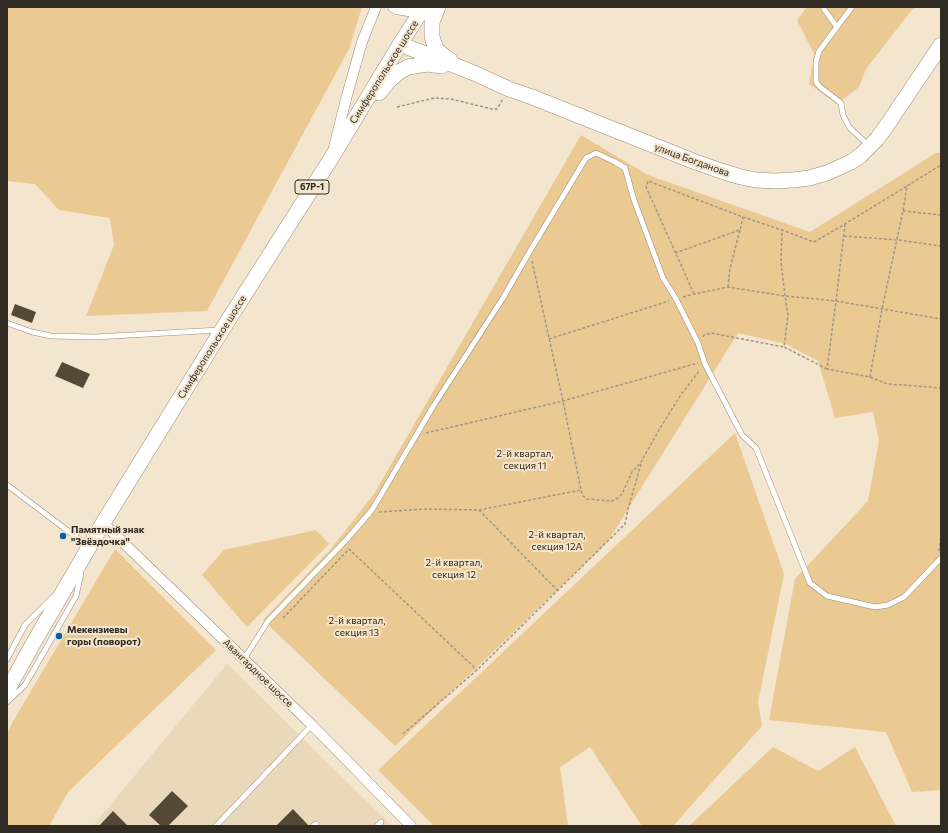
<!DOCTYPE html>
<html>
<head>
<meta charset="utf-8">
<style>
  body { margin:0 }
  #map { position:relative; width:948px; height:833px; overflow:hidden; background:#f3e5ce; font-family:Commissioner,sans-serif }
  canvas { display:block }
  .frame { position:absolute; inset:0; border:8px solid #302b23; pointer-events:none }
</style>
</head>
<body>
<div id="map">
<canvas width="948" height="833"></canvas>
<div class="frame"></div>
</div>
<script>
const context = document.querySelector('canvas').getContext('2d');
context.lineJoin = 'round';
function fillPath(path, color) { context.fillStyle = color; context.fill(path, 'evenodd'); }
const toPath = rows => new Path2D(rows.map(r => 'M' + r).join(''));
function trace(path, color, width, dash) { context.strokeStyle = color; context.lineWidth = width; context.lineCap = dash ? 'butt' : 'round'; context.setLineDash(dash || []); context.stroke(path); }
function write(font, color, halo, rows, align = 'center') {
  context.font = font + ' Commissioner,sans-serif'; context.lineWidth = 4; context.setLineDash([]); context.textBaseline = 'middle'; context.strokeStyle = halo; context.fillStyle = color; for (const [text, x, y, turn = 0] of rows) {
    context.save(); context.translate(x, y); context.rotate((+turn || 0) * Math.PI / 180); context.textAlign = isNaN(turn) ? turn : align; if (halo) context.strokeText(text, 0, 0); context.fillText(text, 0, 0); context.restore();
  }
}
fillPath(toPath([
  [227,664,392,826,93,826]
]), '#ead8bb');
fillPath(toPath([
  [7,7,362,7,349,49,207,311,86,316,114,245,110,218,59,210,35,184,7,181],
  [807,7,917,7,911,11,866,69,859,87,837,104,809,84,814,54,797,20],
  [581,135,648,175,810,232,936,153,941,153,941,790,912,792,886,732,769,720,795,579,868,501,879,441,873,412,835,418,818,361,786,344,738,333,608,541,395,746,263,620,330,550,374,494],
  [735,433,784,574,758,702,762,726,673,826,642,826,590,747,560,767,568,826,434,826,378,770],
  [316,530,329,544,247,627,202,575,224,550],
  [115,549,216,650,68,792,49,826,7,826,7,735,12,723],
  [773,747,818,771,855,747,896,826,689,826]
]), '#eac993');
fillPath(toPath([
  [15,304,36,312,32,323,11,315],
  [62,362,90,374,83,388,55,376],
  [172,791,188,806,168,826,161,826,149,815],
  [293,809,309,826,276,826],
  [113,811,128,826,99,826]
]), '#544936');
const lane = toPath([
  [852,7,819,51,816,62,816,82,820,87,841,103,843,115,849,127,868,145],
  [824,9,837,27],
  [7,323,32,332,51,336,95,337,219,330],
  [7,485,88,546],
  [7,659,25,625,53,597],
  [244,659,268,621,347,539,372,510,434,405,503,298,530,251,586,158,596,153,615,162,625,168,634,200,663,278,676,299,698,343,705,364,742,435,756,448,810,583,827,596,875,607,888,605,904,597,941,558],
  [7,702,25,685,76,596,81,573],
  [216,826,312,725],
  [313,826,316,824],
  [377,826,381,822]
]);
const street = toPath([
  [393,7,396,9,408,11,418,7],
  [334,147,346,99,362,42,376,7],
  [103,523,312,725,411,826]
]);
const primary = toPath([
  [438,7,432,22,432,37,436,49,445,57,450,60],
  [400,44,474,73,509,89,532,97,693,161,721,171,741,177,756,180,775,181,793,180,809,178,827,173,851,162,861,155,877,139,885,128,941,45],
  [379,93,389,81,399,72,408,67,427,64,442,66],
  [7,691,34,642,103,523,222,330,332,157,400,44,424,7]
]);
trace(lane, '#998c78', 6);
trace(street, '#998c78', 11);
trace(primary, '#998c78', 16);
trace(toPath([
  [397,107,434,98,451,99,492,109,497,109,503,99],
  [903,211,941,215],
  [845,224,836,301,827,369,870,377,887,384,917,386,941,388],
  [844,236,898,240,941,246],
  [675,253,740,230,743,217],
  [532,261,563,401,581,490,583,496,587,499,612,501,618,498,622,494,632,472,641,462,659,430,680,396,700,370],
  [728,287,730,268,740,230],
  [694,294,646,187,648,181,743,217,782,230],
  [683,297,694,294,728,287,785,296,836,301,941,319],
  [703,337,704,335,711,333,784,347],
  [549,339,669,301],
  [827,369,784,347,788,315,785,296,781,262,782,230,814,242,845,224,907,186],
  [870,377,882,309,903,211,907,186,941,165],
  [426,433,563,401,698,363],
  [479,510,558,591],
  [379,512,425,509,479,510,581,490],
  [939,551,941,535],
  [283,618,349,549,477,670],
  [403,734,477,670,625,524,628,509,641,464]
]), '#a09685', 1.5, [3, 2]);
trace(lane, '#fff', 5);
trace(street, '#fff', 10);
trace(primary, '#fff', 15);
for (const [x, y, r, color] of [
  [63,536,4,"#035eac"],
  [59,636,4,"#035eac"]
]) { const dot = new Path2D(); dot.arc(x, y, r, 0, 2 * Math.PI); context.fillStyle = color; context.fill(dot); trace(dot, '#f3e5ce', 1.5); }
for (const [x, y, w] of [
  [312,187,34]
]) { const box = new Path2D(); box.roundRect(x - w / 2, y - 7, w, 14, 3); context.fillStyle = '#f3e5ce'; context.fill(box); trace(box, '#302b23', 1); }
write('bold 9px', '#302b23', null, [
  ["67Р-1",312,187]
]);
write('10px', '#302b23', '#f3e5ce', [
  ["Симферопольское шоссе",384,72,-58],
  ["улица Богданова",692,160,20],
  ["Симферопольское шоссе",212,347,-58],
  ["Авангардное шоссе",258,673,44]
]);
write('10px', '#38290d', '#f3e5ce', [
  ["2-й квартал,",525,454],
  ["секция 11",525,466],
  ["2-й квартал,",557,535],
  ["секция 12А",557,547],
  ["2-й квартал,",454,563],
  ["секция 12",454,575],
  ["2-й квартал,",357,621],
  ["секция 13",357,633]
]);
write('bold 10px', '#302b23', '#f3e5ce', [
  ["Памятный знак",71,530],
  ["\"Звёздочка\"",71,542],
  ["Мекензиевы",67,630],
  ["горы (поворот)",67,642]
], 'left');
</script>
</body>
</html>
